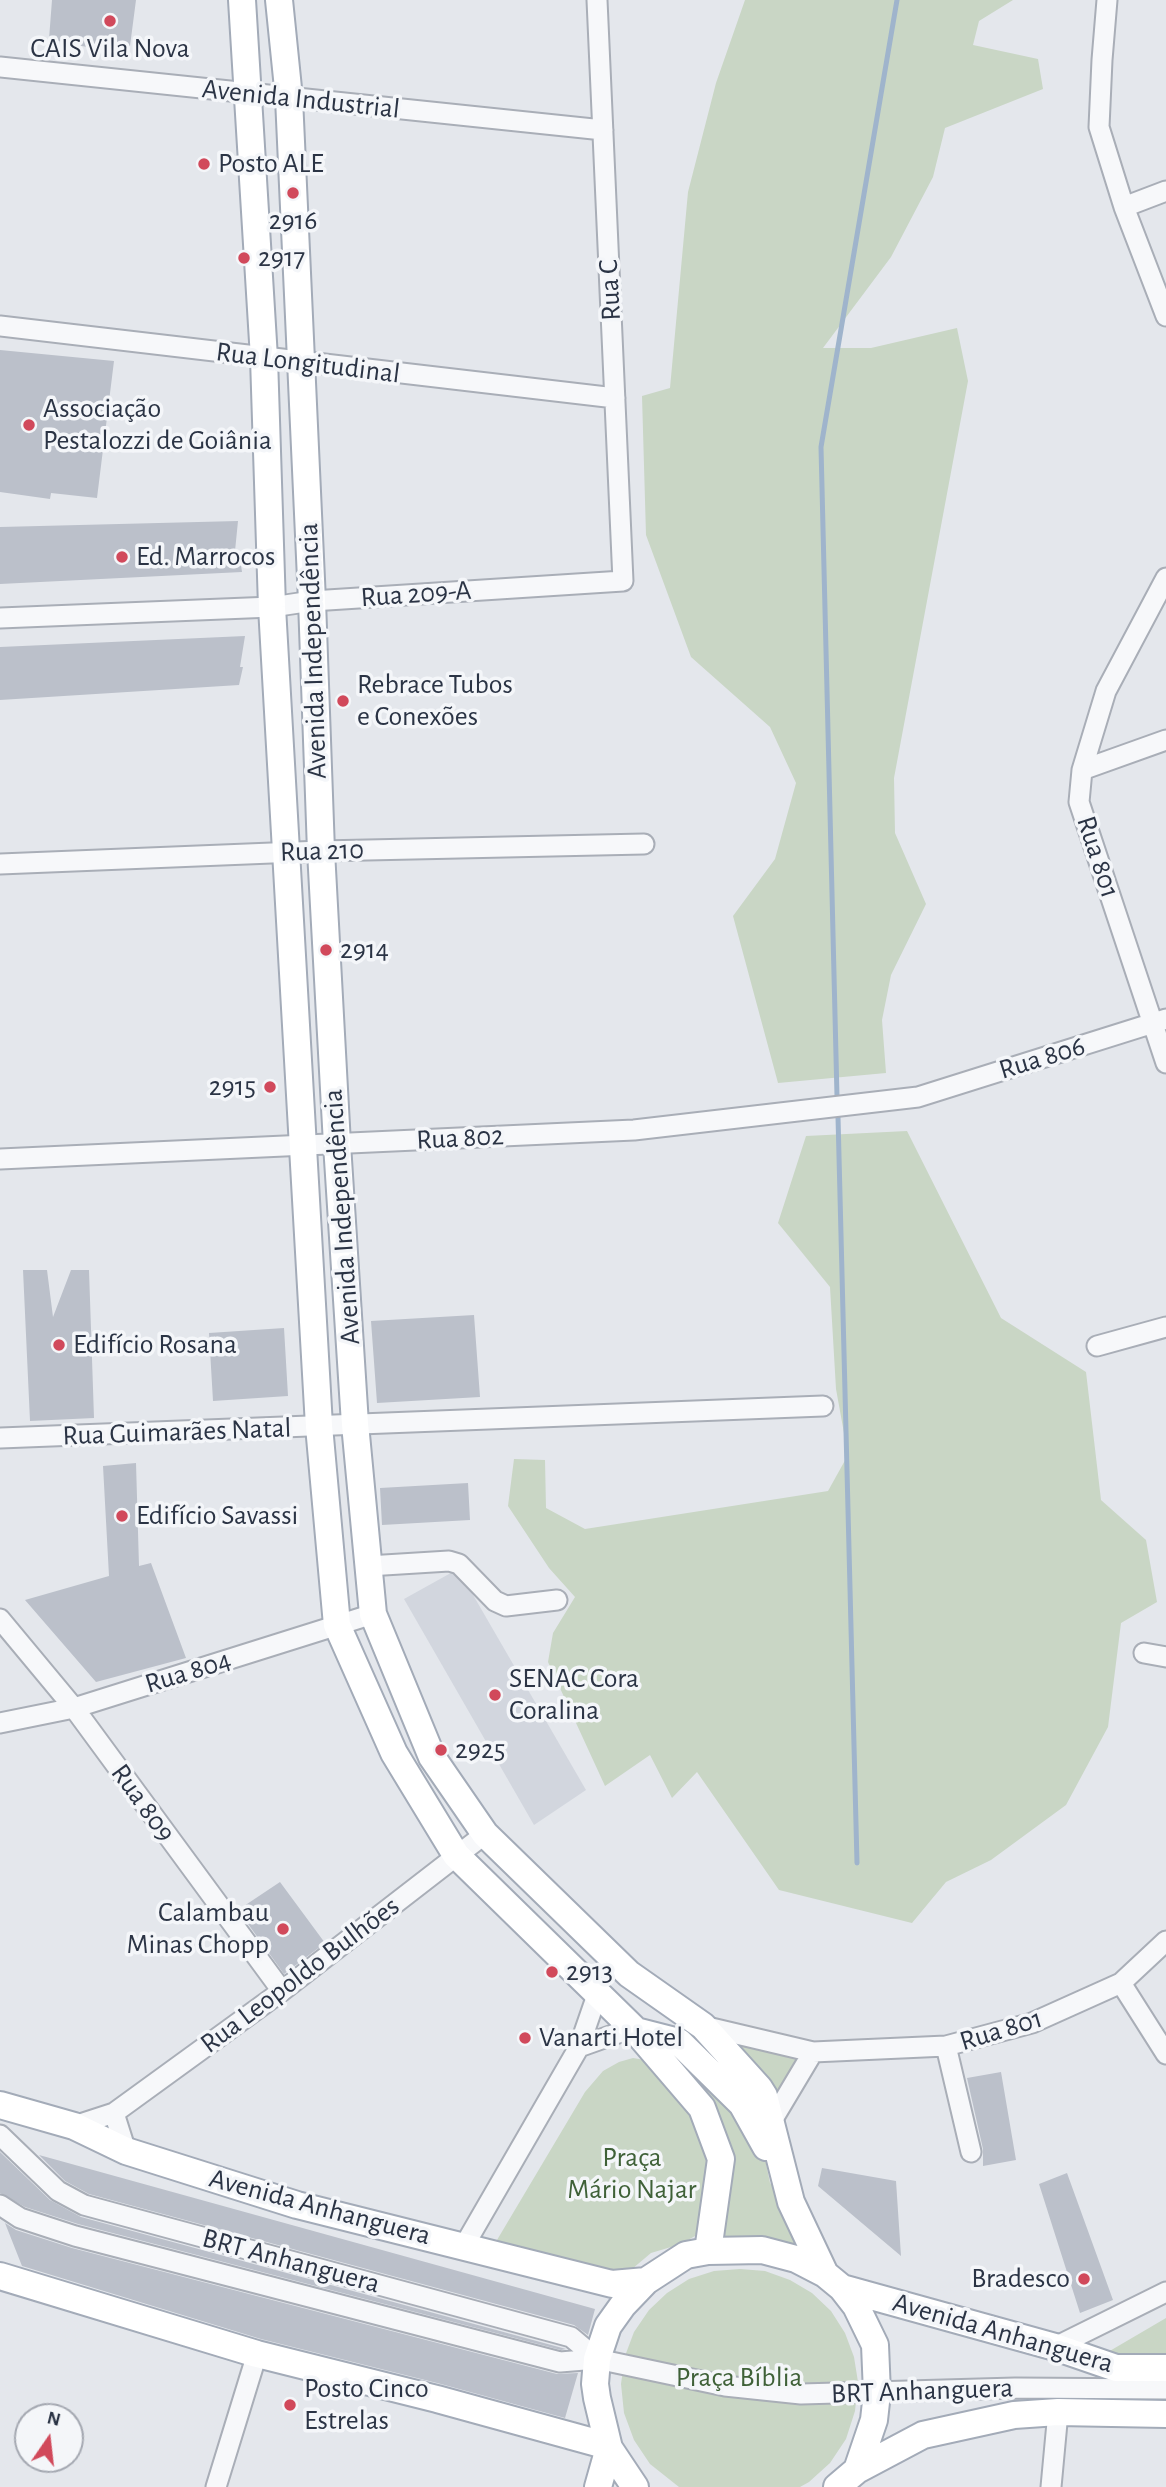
<!DOCTYPE html>
<html>
<head>
<meta charset="utf-8">
<style>
  body { margin:0 }
  #map { position:relative; width:1166px; height:2487px; overflow:hidden; background:#e4e7ec; font-family:"Alegreya Sans",sans-serif }
  canvas { display:block }
  .north { position:absolute; left:14px; top:2403px; width:70px; height:70px; box-sizing:border-box; background:#f4f6f9; border:2px solid #a4a8b1; border-radius:50%; rotate:14deg; font-size:19px; font-weight:700; line-height:28px; text-align:center; color:#2b3445 }
  .north::after { content:''; display:block; margin:auto; width:24px; height:32px; background:#d1495b; clip-path:polygon(50% 0,100% 100%,50% 72%,0 100%) }
</style>
</head>
<body>
<div id="map">
<canvas width="1166" height="2487"></canvas>
<div class="north">N</div>
</div>
<script>
const context = document.querySelector('canvas').getContext('2d');
context.lineJoin = 'round';
function fillPath(path, color) { context.fillStyle = color; context.fill(path, 'evenodd'); }
const toPath = rows => new Path2D(rows.map(r => 'M' + r).join(''));
function trace(path, color, width, dash) { context.strokeStyle = color; context.lineWidth = width; context.lineCap = dash ? 'butt' : 'round'; context.setLineDash(dash || []); context.stroke(path); }
function write(font, color, halo, rows, align = 'center') {
  context.font = font + ' "Alegreya Sans",sans-serif'; context.lineWidth = 7; context.setLineDash([]); context.textBaseline = 'middle'; context.strokeStyle = halo; context.fillStyle = color; for (const [text, x, y, turn = 0] of rows) {
    context.save(); context.translate(x, y); context.rotate((+turn || 0) * Math.PI / 180); context.textAlign = isNaN(turn) ? turn : align; if (halo) context.strokeText(text, 0, 0); context.fillText(text, 0, 0); context.restore();
  }
}
fillPath(toPath([
  [458,1569,586,1790,534,1825,404,1599]
]), '#d2d6de');
fillPath(toPath([
  [745,0,1013,0,979,21,973,45,1038,59,1043,89,945,128,933,177,891,257,823,348,871,348,957,328,968,381,894,778,895,833,926,904,891,975,882,1020,886,1073,778,1083,733,916,775,859,796,783,770,727,691,657,646,535,642,396,670,388,688,192,716,83],
  [907,1131,1001,1318,1086,1372,1101,1500,1146,1540,1157,1602,1121,1623,1108,1727,1066,1805,991,1860,946,1882,912,1923,779,1890,697,1772,672,1798,650,1755,605,1786,548,1662,553,1633,575,1597,549,1568,508,1506,514,1459,545,1460,546,1508,585,1529,828,1491,848,1455,836,1389,830,1287,778,1223,806,1136],
  [714,2033,803,2056,776,2103],
  [658,2053,695,2062,761,2139,770,2183,790,2204,823,2272,720,2244,723,2159],
  [633,2058,645,2060,691,2110,714,2159,705,2214,695,2236,681,2244,651,2253,632,2269,618,2275,497,2245,497,2240,585,2092,603,2071,619,2062],
  [740,2269,765,2271,790,2280,812,2293,831,2311,845,2333,854,2357,858,2382,855,2411,846,2439,830,2463,809,2482,800,2487,679,2487,650,2464,634,2440,624,2413,621,2384,625,2356,634,2332,649,2310,667,2293,689,2279,714,2271],
  [1166,2318,1166,2363,1126,2360,1108,2352]
]), '#c9d6c5');
trace(toPath([
  [837,1096,821,447,897,0],
  [838,1117,857,1863]
]), '#9fb4cc', 5);
fillPath(toPath([
  [52,0,136,0,130,46,102,41,101,50,49,39],
  [0,350,114,361,97,498,51,493,50,499,0,492],
  [238,521,235,551,239,551,242,572,0,584,0,527],
  [245,636,240,667,243,667,239,685,0,700,0,647],
  [23,1270,47,1270,53,1317,71,1270,89,1270,94,1418,30,1421],
  [474,1315,480,1397,377,1403,371,1321],
  [284,1328,288,1396,213,1401,209,1333],
  [136,1463,139,1566,151,1563,186,1658,96,1682,25,1600,109,1576,103,1466],
  [468,1483,470,1520,382,1525,380,1488],
  [280,1882,325,1943,284,1974,238,1910],
  [1001,2072,1016,2160,983,2166,983,2149,967,2078],
  [0,2152,50,2200,81,2217,566,2349,561,2350,78,2224,25,2207,0,2193],
  [39,2155,595,2309,588,2335,574,2325,89,2194,65,2181],
  [822,2168,896,2181,901,2256,818,2186],
  [1067,2173,1113,2300,1080,2313,1039,2184],
  [5,2223,16,2230,72,2248,557,2374,578,2373,565,2418,441,2384,261,2339,22,2266]
]), '#bbc0ca');
const minor = toPath([
  [1107,0,1102,60,1099,127,1124,207,1166,316],
  [0,67,603,130],
  [1124,207,1166,191],
  [0,326,615,398],
  [1166,578,1106,691,1082,770,1079,802,1166,1063],
  [0,618,272,607,312,601,623,581,597,0],
  [1082,770,1166,740],
  [0,864,321,851,644,844],
  [0,1159,634,1130,918,1097,1166,1019],
  [1097,1346,1166,1327],
  [0,1438,823,1406],
  [368,1566,449,1561,459,1564,495,1601,506,1606,557,1600],
  [0,1619,74,1708,282,1991],
  [1144,1653,1166,1657],
  [0,1723,74,1708,373,1614],
  [1121,1983,1166,2054],
  [703,2026,813,2052,946,2046,1032,2023,1121,1983,1166,1941],
  [946,2046,971,2152],
  [579,2047,621,2032,636,2031],
  [114,2113,126,2151],
  [770,2124,813,2052],
  [74,2126,114,2113,282,1991,485,1834],
  [0,2135,58,2191,84,2205,571,2337,597,2359],
  [0,2205,20,2218,75,2236,560,2362,597,2359,725,2386,801,2394,1015,2388,1166,2389],
  [464,2246,579,2047,597,1995],
  [1055,2347,1166,2292],
  [216,2487,257,2354],
  [1051,2487,1058,2412]
]);
const major = toPath([
  [242,0,264,358,272,607,319,1426,337,1625,394,1753,456,1855,636,2031,702,2108,721,2159,708,2251],
  [279,0,289,98,312,601,321,851,337,1144,355,1424,373,1614,432,1757,485,1834,629,1974,703,2026,759,2088,764,2096,791,2202,825,2274],
  [636,2031,679,2042,742,2104,766,2147],
  [0,2105,74,2126,126,2151,297,2205,612,2284,646,2281],
  [0,2276,257,2354,437,2399,608,2446],
  [842,2288,1055,2347,1116,2368,1166,2368],
  [857,2470,923,2435,1014,2415,1058,2412,1166,2414],
  [598,2487,609,2448],
  [635,2487,609,2448,597,2398,595,2384,597,2359,608,2326,623,2305,646,2281,686,2255,708,2251,762,2250,796,2259,825,2274,842,2288,856,2306,875,2345,877,2393,874,2420,857,2470,837,2487]
]);
trace(minor, '#a9aeb7', 23);
trace(major, '#a3abb8', 30);
trace(minor, '#f7f8fa', 19);
trace(major, '#fff', 26);
for (const [x, y, r, color] of [
  [110,21,7,"#d1495b"],
  [204,164,7,"#d1495b"],
  [293,193,7,"#d1495b"],
  [244,258,7,"#d1495b"],
  [29,425,7,"#d1495b"],
  [122,557,7,"#d1495b"],
  [343,701,7,"#d1495b"],
  [326,950,7,"#d1495b"],
  [270,1087,7,"#d1495b"],
  [59,1345,7,"#d1495b"],
  [122,1516,7,"#d1495b"],
  [495,1695,7,"#d1495b"],
  [441,1750,7,"#d1495b"],
  [283,1929,7,"#d1495b"],
  [552,1972,7,"#d1495b"],
  [525,2038,7,"#d1495b"],
  [1084,2279,7,"#d1495b"],
  [290,2405,7,"#d1495b"]
]) { const dot = new Path2D(); dot.arc(x, y, r, 0, 2 * Math.PI); context.fillStyle = color; context.fill(dot); trace(dot, '#f4f6f9', 2.5); }
write('28px', '#2b3445', '#f4f6f9', [
  ["CAIS Vila Nova",110,49,"center"],
  ["Posto ALE",218,164],
  ["2916",293,221,"center"],
  ["2917",258,258],
  ["Associação",43,409],
  ["Pestalozzi de Goiânia",43,441],
  ["Ed. Marrocos",136,557],
  ["Rebrace Tubos",357,685],
  ["e Conexões",357,717],
  ["2914",340,950],
  ["2915",256,1087,"right"],
  ["Edifício Rosana",73,1345],
  ["Edifício Savassi",136,1516],
  ["SENAC Cora",509,1679],
  ["Coralina",509,1711],
  ["2925",455,1750],
  ["Calambau",269,1913,"right"],
  ["Minas Chopp",269,1945,"right"],
  ["2913",566,1972],
  ["Vanarti Hotel",539,2038],
  ["Bradesco",1070,2279,"right"],
  ["Posto Cinco",304,2389],
  ["Estrelas",304,2421]
], 'left');
write('28px', '#2b3445', '#f4f6f9', [
  ["Avenida Industrial",301,99,6],
  ["Rua C",610,290,-93],
  ["Rua Longitudinal",308,363,7],
  ["Rua 209-A",416,594,-4],
  ["Avenida Independência",313,651,-92],
  ["Rua 210",322,851,-2],
  ["Rua 801",1098,857,72],
  ["Rua 806",1042,1058,-17],
  ["Rua 802",460,1138,-3],
  ["Avenida Independência",342,1217,-94],
  ["Rua Guimarães Natal",177,1432,-2],
  ["Rua 804",188,1672,-17],
  ["Rua 809",143,1803,54],
  ["Rua Leopoldo Bulhões",300,1975,-37],
  ["Rua 801",1001,2030,-17],
  ["Avenida Anhanguera",320,2207,15],
  ["BRT Anhanguera",291,2261,15],
  ["Avenida Anhanguera",1003,2333,16],
  ["BRT Anhanguera",922,2391,-2]
]);
write('28px', '#3f6138', '#f4f6f9', [
  ["Praça",632,2158],
  ["Mário Najar",632,2190],
  ["Praça Bíblia",739,2378]
]);
</script>
</body>
</html>
